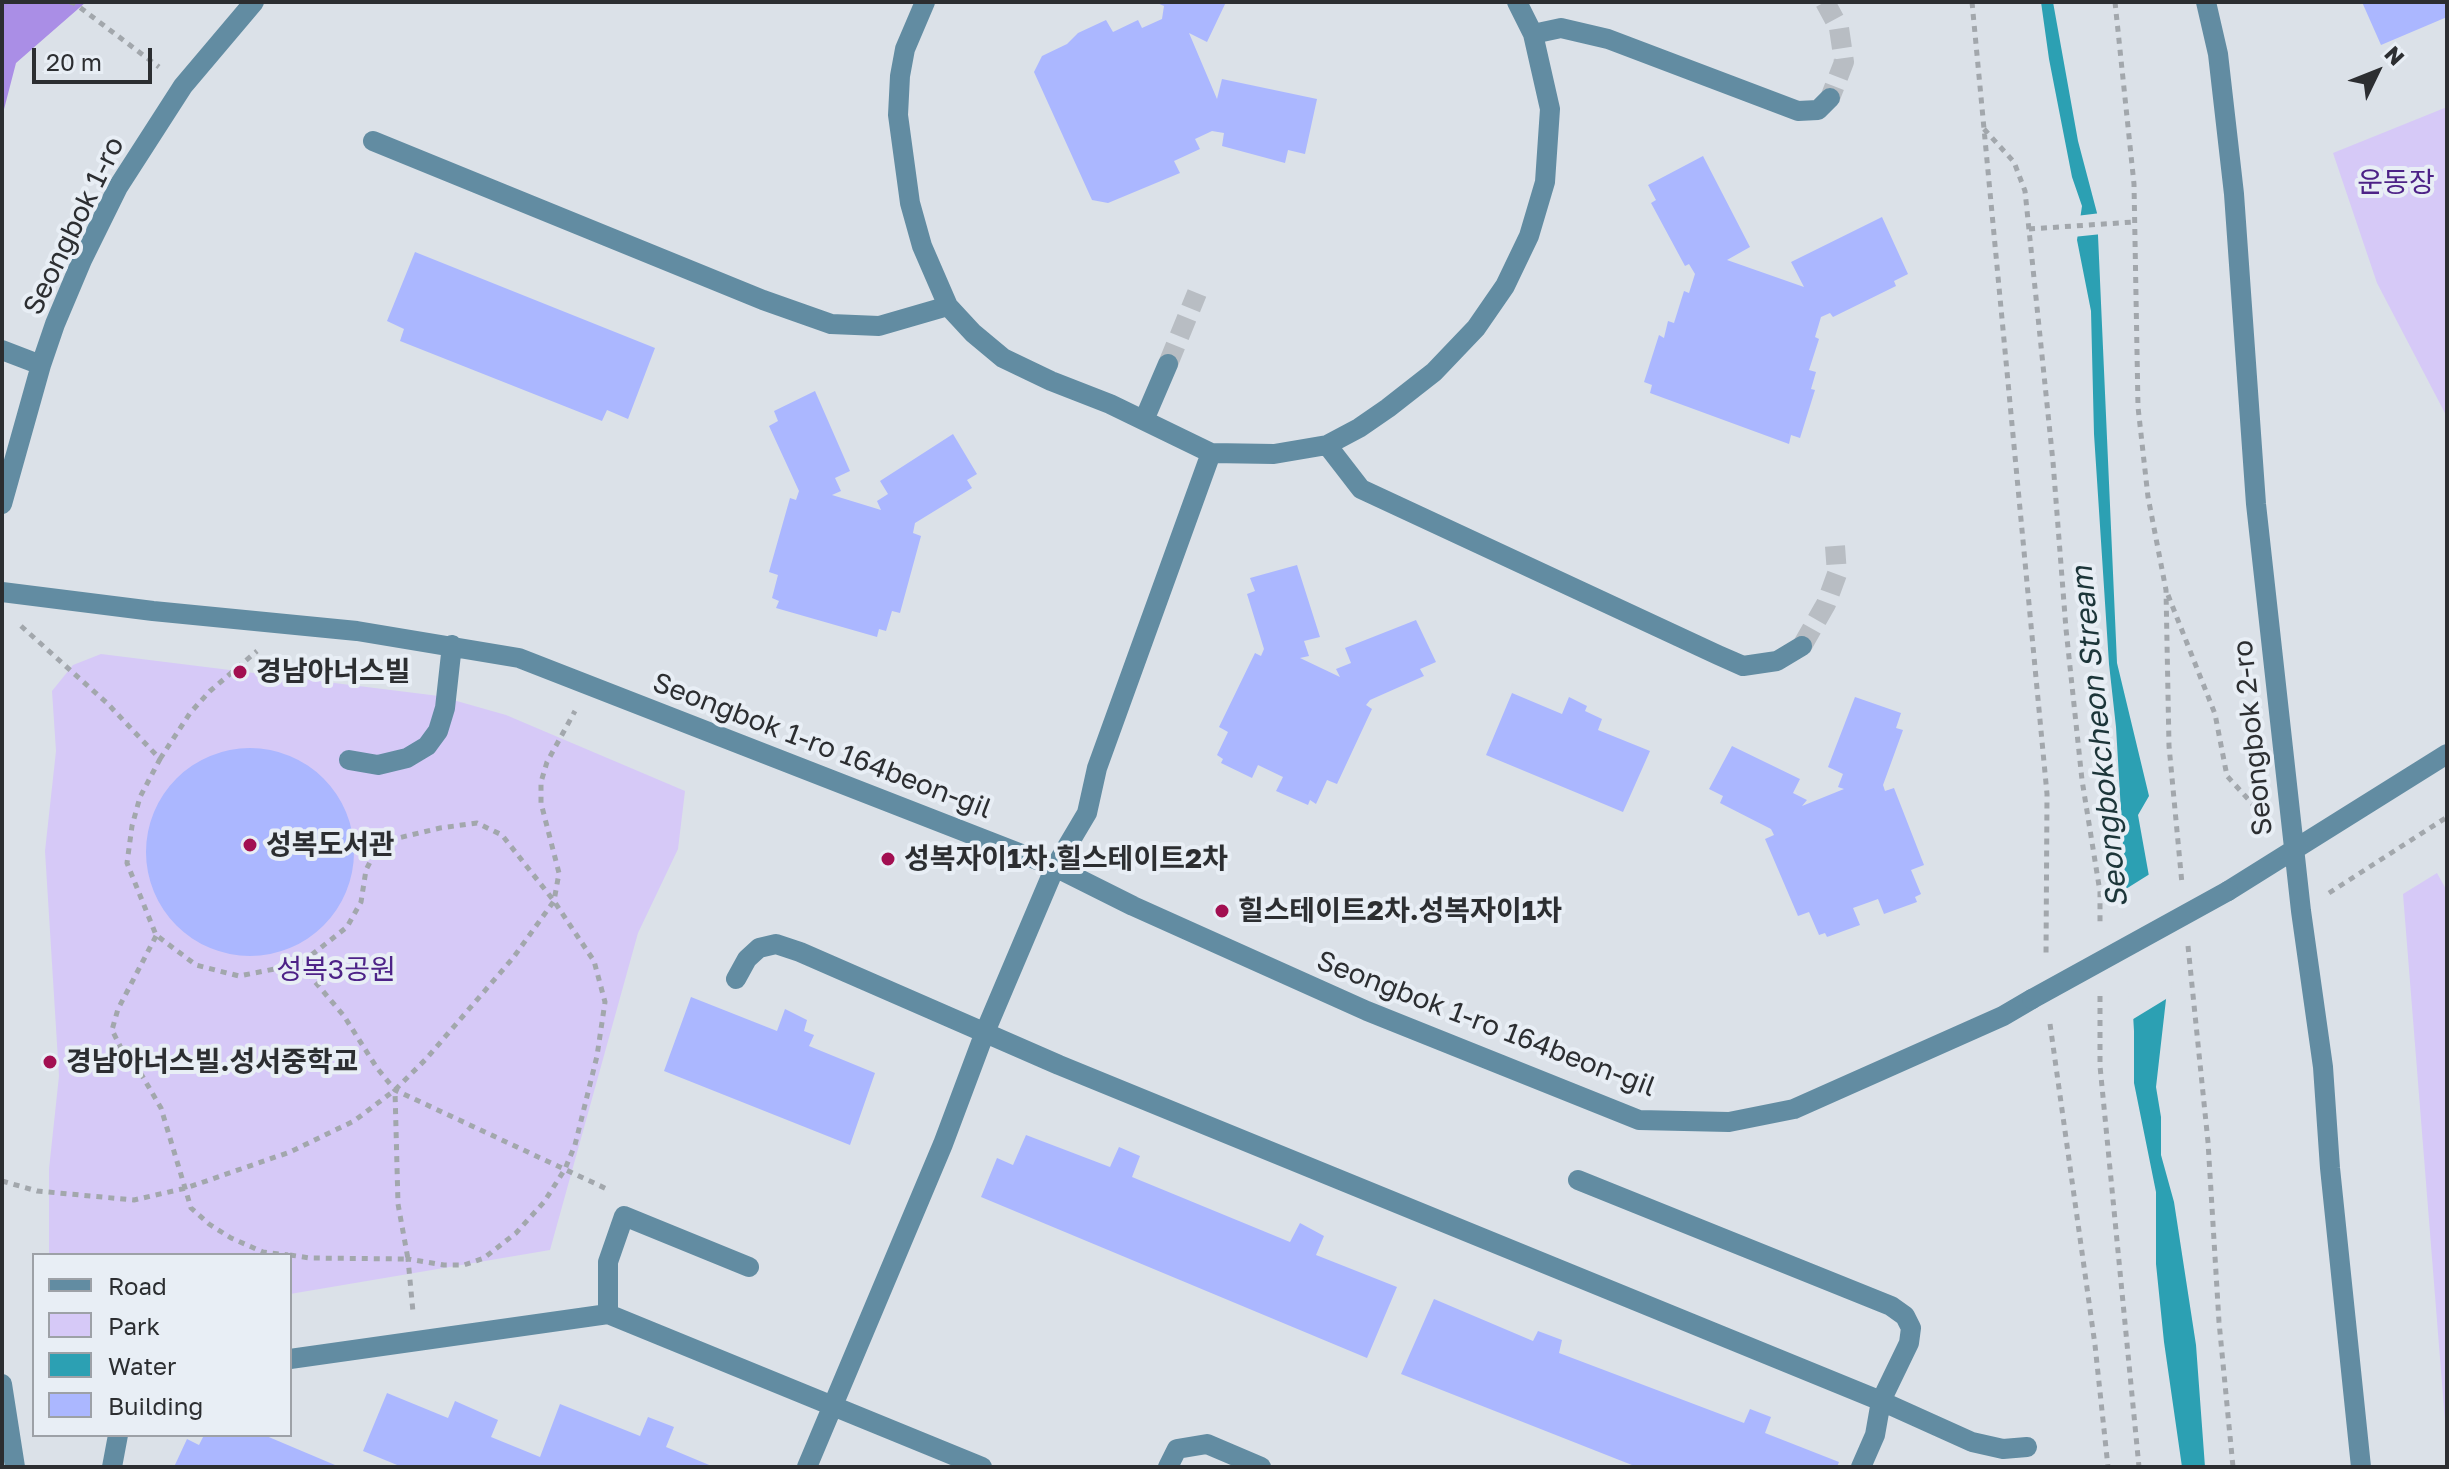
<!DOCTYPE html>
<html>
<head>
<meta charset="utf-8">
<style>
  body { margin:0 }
  #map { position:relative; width:2449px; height:1469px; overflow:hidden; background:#dbe1e8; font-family:"Golos Text",sans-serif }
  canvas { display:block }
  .frame { position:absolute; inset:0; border:4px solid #2c2e31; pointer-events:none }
  .legend { position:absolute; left:32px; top:1253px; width:260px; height:184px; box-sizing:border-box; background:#e8eef5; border:2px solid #9da1a7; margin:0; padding:10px 14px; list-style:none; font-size:24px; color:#2c2e31 }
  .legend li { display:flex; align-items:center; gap:16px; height:40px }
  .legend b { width:40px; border:2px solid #9da1a7 }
  .north { position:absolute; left:2337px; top:32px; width:80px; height:80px; -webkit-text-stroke:6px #e8eef5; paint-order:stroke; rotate:47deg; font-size:22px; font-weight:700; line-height:32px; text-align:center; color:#2c2e31 }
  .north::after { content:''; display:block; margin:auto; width:28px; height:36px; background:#2c2e31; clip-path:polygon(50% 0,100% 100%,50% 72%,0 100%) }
  .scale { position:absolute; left:32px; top:48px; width:120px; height:36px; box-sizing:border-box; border:4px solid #2c2e31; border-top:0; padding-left:10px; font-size:24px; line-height:28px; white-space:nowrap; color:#2c2e31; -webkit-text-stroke:6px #e8eef5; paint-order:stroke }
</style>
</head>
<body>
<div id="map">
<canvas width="2449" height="1469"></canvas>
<div class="frame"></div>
<ul class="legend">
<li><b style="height:10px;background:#628ca2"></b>Road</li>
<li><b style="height:22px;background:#d6c9f7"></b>Park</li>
<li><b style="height:22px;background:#2ca0b3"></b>Water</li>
<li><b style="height:22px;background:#abb7ff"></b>Building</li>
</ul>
<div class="north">N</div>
<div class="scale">20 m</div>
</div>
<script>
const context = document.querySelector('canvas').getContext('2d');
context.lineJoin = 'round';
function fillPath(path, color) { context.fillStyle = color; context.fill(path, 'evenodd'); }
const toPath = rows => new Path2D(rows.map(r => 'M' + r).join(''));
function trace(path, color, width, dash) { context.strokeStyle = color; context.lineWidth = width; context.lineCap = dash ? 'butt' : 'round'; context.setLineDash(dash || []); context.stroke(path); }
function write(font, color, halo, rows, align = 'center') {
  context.font = font + ' "Golos Text","Noto Sans KR",sans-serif'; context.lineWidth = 8; context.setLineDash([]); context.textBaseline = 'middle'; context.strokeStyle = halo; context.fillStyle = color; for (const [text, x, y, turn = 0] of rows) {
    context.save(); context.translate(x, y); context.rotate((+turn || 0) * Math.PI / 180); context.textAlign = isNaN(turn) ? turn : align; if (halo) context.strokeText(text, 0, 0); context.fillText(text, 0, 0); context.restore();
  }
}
fillPath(toPath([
  [2447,107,2447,417,2377,283,2333,153],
  [101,654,439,696,506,715,685,791,678,849,638,933,550,1250,290,1294,290,1255,49,1255,49,1169,59,1076,45,851,56,751,52,691,73,665],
  [2437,873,2447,891,2447,1446,2403,894]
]), '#d6c9f7');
fillPath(toPath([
  [2,2,86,2,16,63,2,117]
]), '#aa8ee6');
fillPath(toPath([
  [2041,2,2053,2,2078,141,2097,213,2117,663,2149,796,2138,815,2168,982,2156,1087,2161,1117,2161,1155,2174,1202,2196,1345,2205,1467,2182,1467,2164,1342,2156,1264,2156,1192,2134,1083,2134,1031,2116,727,2109,664,2094,434,2091,311,2077,240,2082,206,2072,177,2049,59]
]), '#2ca0b3');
fillPath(toPath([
  [2101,213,2102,234,2073,237,2076,216],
  [2153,872,2172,981,2171,996,2130,1021,2121,892]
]), '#dbe1e8');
fillPath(toPath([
  [1155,2,1226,2,1207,42,1189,33,1217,99,1222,79,1317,99,1305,154,1288,150,1285,163,1222,146,1224,133,1212,131,1195,139,1200,149,1174,161,1180,173,1108,203,1092,200,1034,72,1042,56,1067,44,1078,33,1106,20,1113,32,1138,20,1142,28,1162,19,1164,6],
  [2362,2,2447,2,2447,17,2381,45],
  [1703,156,1750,247,1727,260,1804,287,1791,262,1882,217,1908,274,1894,281,1896,286,1833,317,1830,313,1821,317,1815,337,1819,339,1809,370,1816,372,1811,389,1815,390,1800,438,1791,435,1789,444,1650,393,1652,385,1644,382,1659,335,1664,338,1668,321,1674,323,1684,291,1689,293,1695,274,1689,264,1685,266,1651,203,1656,200,1648,185],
  [415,252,655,348,628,419,607,410,602,421,400,341,404,329,387,321],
  [815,391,850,471,835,478,841,491,832,495,881,510,877,501,888,494,880,481,953,434,977,474,967,480,972,488,915,523,913,533,921,536,900,613,892,611,886,631,879,629,877,637,776,608,779,601,772,598,778,575,769,572,790,498,796,500,799,491,769,426,778,421,774,411],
  [1297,565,1320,637,1304,641,1309,656,1300,658,1340,677,1336,669,1351,663,1345,648,1416,620,1436,662,1420,669,1424,676,1370,700,1366,705,1372,709,1337,784,1327,780,1316,804,1310,800,1308,805,1276,791,1283,777,1258,765,1252,778,1221,763,1223,759,1217,755,1228,732,1219,727,1255,653,1261,656,1264,649,1247,594,1255,591,1250,578],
  [1512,693,1562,714,1569,697,1587,706,1585,711,1602,719,1598,730,1650,751,1623,812,1486,755],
  [1855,697,1901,713,1896,728,1903,730,1883,785,1885,791,1894,788,1924,865,1911,870,1921,894,1915,897,1917,902,1884,914,1878,899,1853,908,1860,925,1827,937,1825,933,1819,935,1809,912,1798,916,1765,839,1774,835,1771,829,1720,803,1723,796,1709,789,1732,746,1800,779,1793,793,1807,800,1802,806,1844,789,1838,787,1843,774,1828,767],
  '146 852a104 104 0 1 1 208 0a104 104 0 1 1-208 0Z',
  [691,997,777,1031,785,1009,807,1020,804,1031,814,1035,809,1046,875,1073,850,1145,664,1071],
  [1026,1135,1110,1167,1119,1147,1140,1156,1132,1177,1290,1242,1300,1223,1324,1236,1316,1255,1397,1287,1367,1358,981,1197,997,1158,1013,1165],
  [1434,1299,1533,1341,1538,1331,1562,1340,1559,1353,1744,1423,1750,1409,1771,1417,1765,1433,1839,1462,1837,1467,1637,1467,1401,1374],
  [387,1393,448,1418,455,1401,498,1420,491,1437,540,1457,560,1404,640,1436,648,1417,674,1427,666,1447,714,1467,402,1467,363,1451],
  [204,1435,264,1435,335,1465,334,1467,174,1467,187,1439,199,1445]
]), '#abb7ff');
trace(toPath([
  [1825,2,1839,28,1844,62,1830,98],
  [1168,364,1197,293],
  [1802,646,1826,604,1837,574,1835,546]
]), '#b8bdc3', 20, [20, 10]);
trace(toPath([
  [70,2,74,3,159,67],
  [1972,2,2047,794,2046,958],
  [2115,2,2134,184,2138,407,2148,497,2166,590,2169,746,2182,884],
  [1984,129,2014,162,2025,191,2053,462,2066,629,2082,780,2100,892,2100,926],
  [2029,229,2134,222],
  [2168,595,2215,714,2227,776,2259,811],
  [21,626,107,703,160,759,140,797,132,826,127,863,156,935,196,965,239,976,300,964,347,927,361,902,366,870,374,854,394,839,440,828,477,823,502,835,554,901,594,961,605,1002,597,1056,575,1145,565,1169,544,1202,516,1233,484,1258,464,1265,444,1265,408,1259,413,1312],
  [160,759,190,713,210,691,257,651],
  [2329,893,2447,817],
  [156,936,118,1009,112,1030,123,1052,137,1067,161,1108,191,1208,209,1224,231,1238,263,1252,288,1255],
  [2188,946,2208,1142,2219,1322,2233,1467],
  [300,964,344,1016,377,1068,395,1090,609,1190],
  [2100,996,2100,1066,2139,1467],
  [2050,1024,2095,1345,2108,1467],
  [2,1181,37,1191,134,1200,186,1188,290,1152,354,1121,395,1090,426,1059,513,958,554,901,559,873,541,803,541,782,547,762,575,711],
  [290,1255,310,1258,408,1259,398,1204,395,1091]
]), '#a2a7ac', 5, [6, 6]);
trace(toPath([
  [925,2,905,49,900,76,898,115,910,203,922,246,948,306,973,333,1003,358,1051,381,1110,404,1211,453,1274,454,1327,445,1359,428,1388,408,1434,372,1476,328,1505,286,1529,236,1545,182,1550,109,1533,34,1517,2],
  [2206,2,2218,54,2234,194,2256,504,2301,911,2323,1067,2330,1168,2361,1467],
  [1533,34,1561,28,1608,39,1798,111,1818,110,1830,98],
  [373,141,763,300,831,324,879,326,948,306],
  [2,350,41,365],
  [1144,420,1168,364],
  [1327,445,1361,489,1718,655,1743,666,1777,661,1802,646],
  [2,504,41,365,55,324,82,260,118,187,183,86,254,2],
  [2,592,153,611,357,631,519,658,1055,867,1133,906,1367,1011,1639,1120,1729,1122,1794,1109,2003,1016,2032,999],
  [349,760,378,765,407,758,427,746,438,731,445,708,452,645],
  [2228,891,2447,754],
  [736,979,747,959,759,948,776,944,800,952,1059,1065,1881,1401,1972,1442,2003,1449,2027,1447],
  [1578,1180,1891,1306,1905,1316,1911,1328,1909,1343,1881,1401,1875,1435,1861,1467],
  [608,1314,608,1262,624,1216,749,1267],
  [290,1359,608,1314,982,1467],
  [2,1384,15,1467],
  [112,1467,118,1435],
  [807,1467,943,1144,985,1032,1055,867,1087,813,1097,768,1211,453],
  [1168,1467,1177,1449,1207,1444,1261,1467]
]), '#628ca2', 20);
trace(toPath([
  [2032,999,2228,891]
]), '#628ca2', 20);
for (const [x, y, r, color] of [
  [240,672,8,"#a20f51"],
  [250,845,8,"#a20f51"],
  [888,859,8,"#a20f51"],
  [1222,911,8,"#a20f51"],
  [50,1062,8,"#a20f51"]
]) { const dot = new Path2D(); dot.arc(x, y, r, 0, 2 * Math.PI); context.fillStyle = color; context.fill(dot); trace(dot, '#e8eef5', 3); }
write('28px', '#4d2287', '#e8eef5', [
  ["운동장",2396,183],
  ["성복3공원",336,970]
]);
write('28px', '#2c2e31', '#e8eef5', [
  ["Seongbok 1-ro",74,226,-64],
  ["Seongbok 2-ro",2253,738,-96],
  ["Seongbok 1-ro 164beon-gil",822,746,21],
  ["Seongbok 1-ro 164beon-gil",1486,1024,21]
]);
write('bold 28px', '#2c2e31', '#e8eef5', [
  ["경남아너스빌",256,672],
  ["성복도서관",266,845],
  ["성복자이1차.힐스테이트2차",904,859],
  ["힐스테이트2차.성복자이1차",1238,911],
  ["경남아너스빌.성서중학교",66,1062]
], 'left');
write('italic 30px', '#1c3539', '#e8eef5', [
  ["Seongbokcheon Stream",2100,737,-96]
]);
</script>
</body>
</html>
